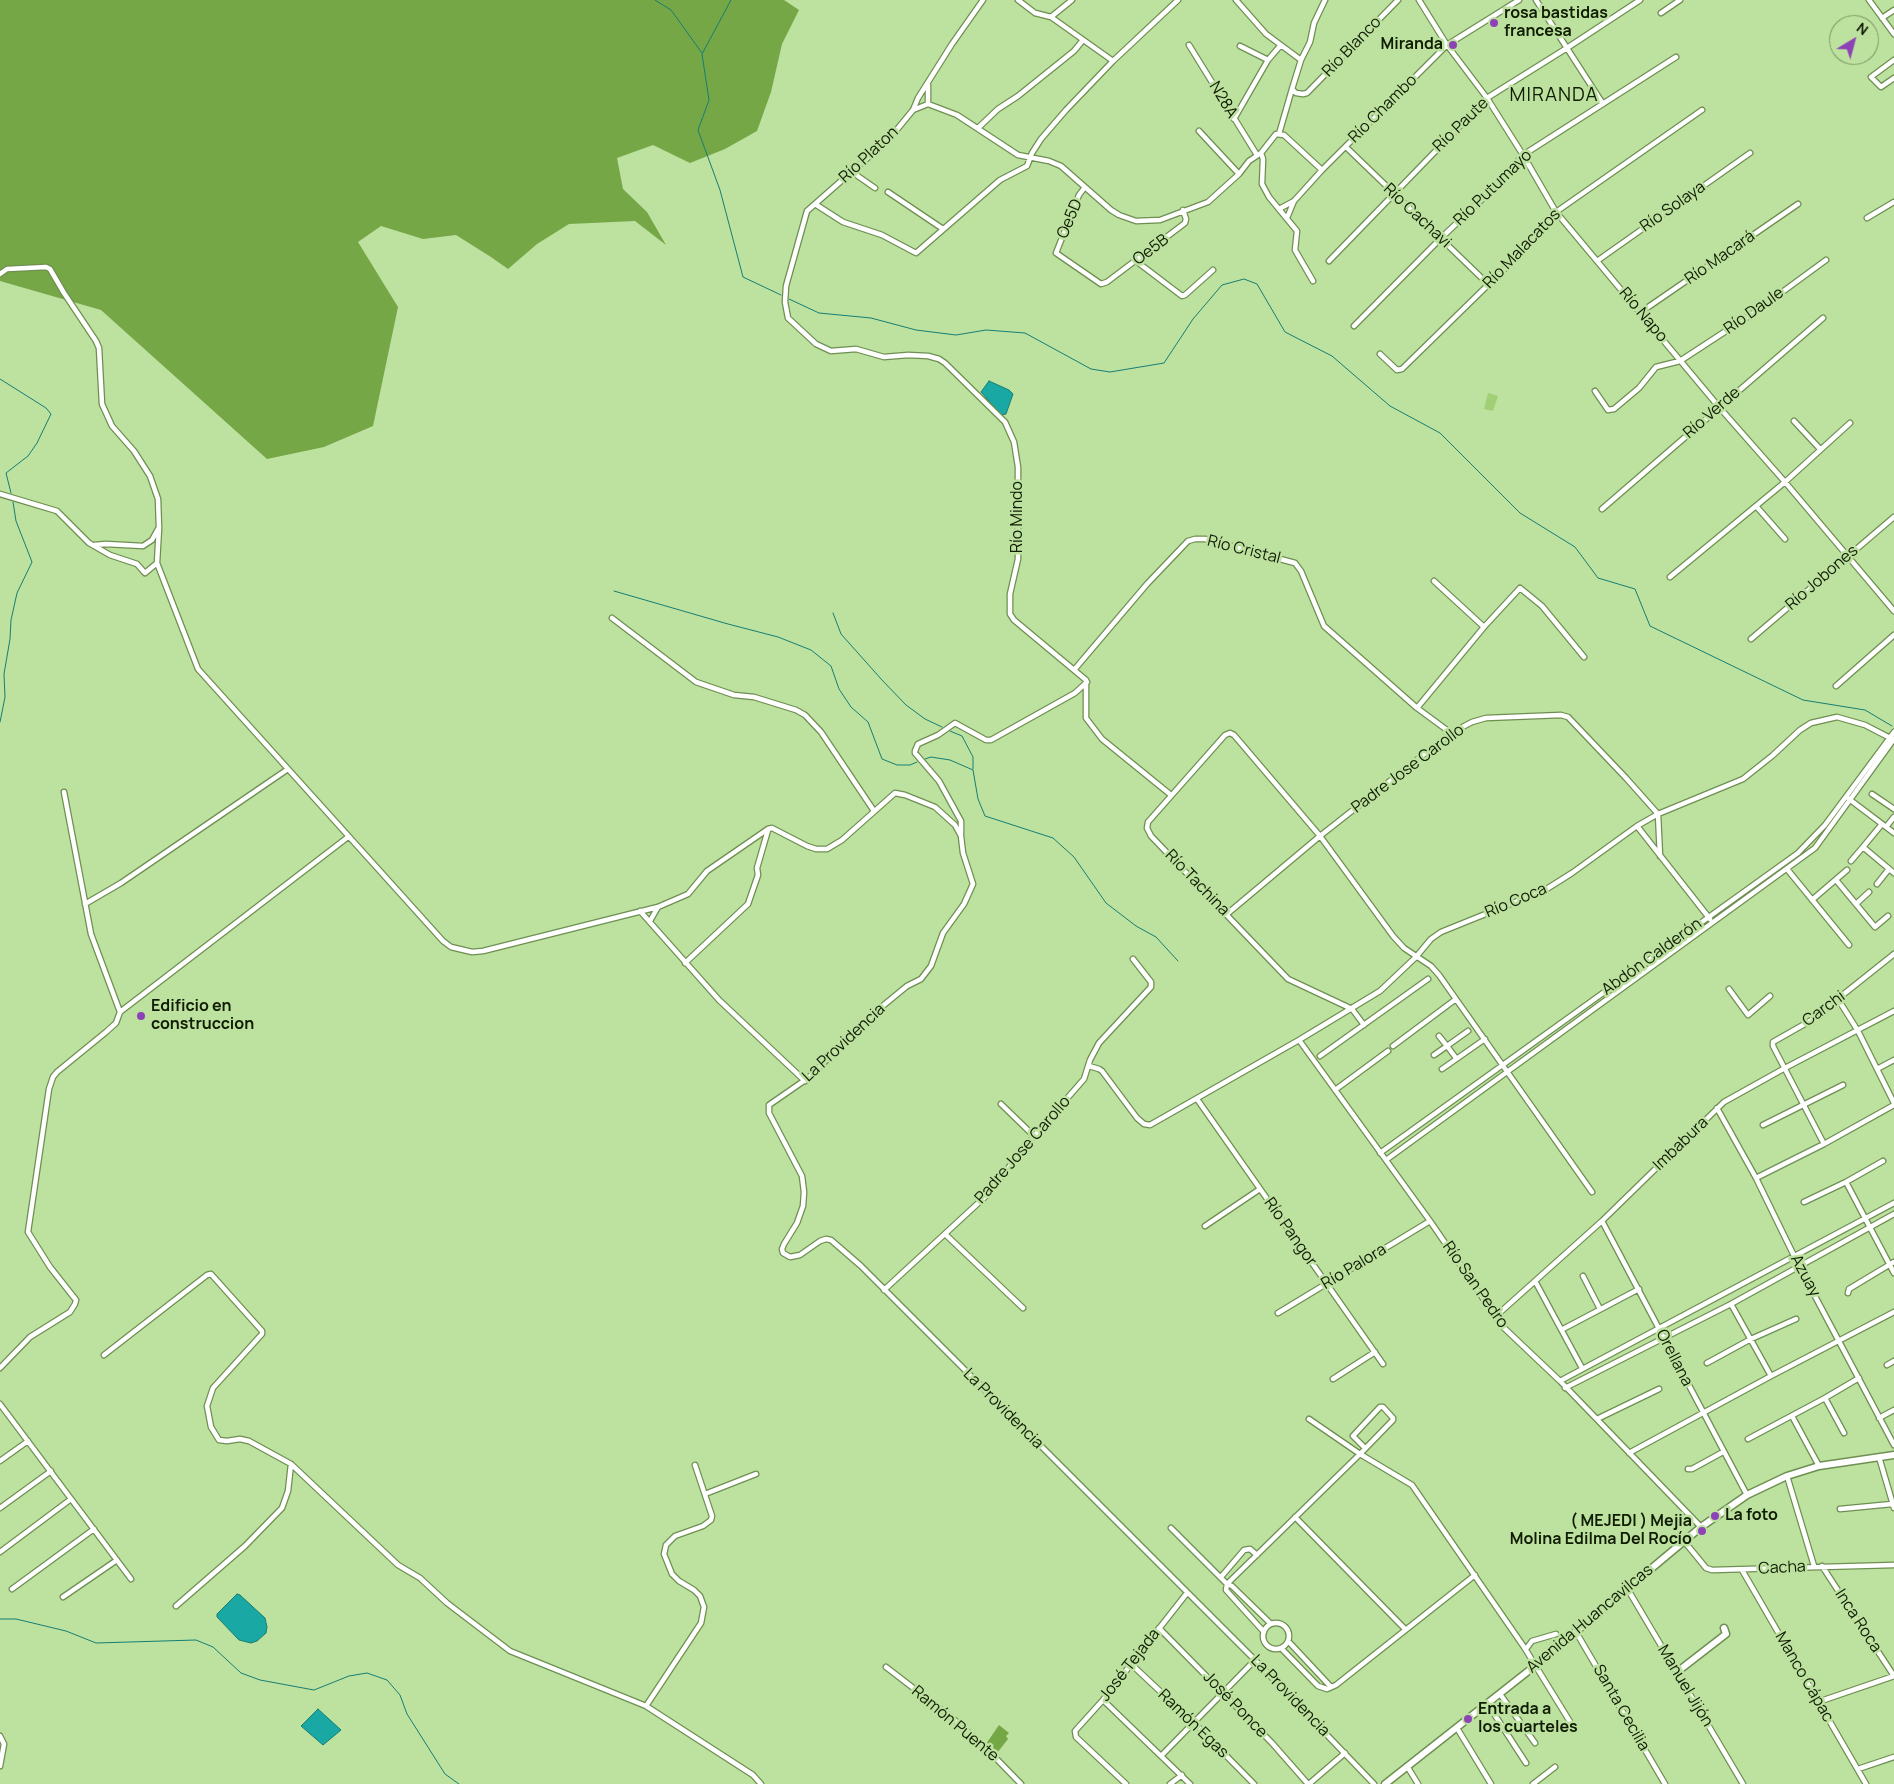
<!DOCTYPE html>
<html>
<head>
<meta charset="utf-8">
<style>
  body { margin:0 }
  #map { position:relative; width:1894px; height:1784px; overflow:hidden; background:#bde19f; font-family:Manrope,sans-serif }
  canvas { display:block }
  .north { position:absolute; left:1829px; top:15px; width:50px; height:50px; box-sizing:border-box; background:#bde19f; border:1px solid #789261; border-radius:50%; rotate:37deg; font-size:14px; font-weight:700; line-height:20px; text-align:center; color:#101c04 }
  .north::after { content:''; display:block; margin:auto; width:18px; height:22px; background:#8d43b6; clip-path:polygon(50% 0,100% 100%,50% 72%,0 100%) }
</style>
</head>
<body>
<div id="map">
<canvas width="1894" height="1784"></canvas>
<div class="north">N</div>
</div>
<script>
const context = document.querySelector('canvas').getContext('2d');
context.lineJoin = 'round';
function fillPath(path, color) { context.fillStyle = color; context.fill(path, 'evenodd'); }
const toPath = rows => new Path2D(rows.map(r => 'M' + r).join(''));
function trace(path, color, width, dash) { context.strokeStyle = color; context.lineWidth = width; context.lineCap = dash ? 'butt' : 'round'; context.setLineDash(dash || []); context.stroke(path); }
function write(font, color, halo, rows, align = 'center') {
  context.font = font + ' Manrope,sans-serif'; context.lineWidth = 5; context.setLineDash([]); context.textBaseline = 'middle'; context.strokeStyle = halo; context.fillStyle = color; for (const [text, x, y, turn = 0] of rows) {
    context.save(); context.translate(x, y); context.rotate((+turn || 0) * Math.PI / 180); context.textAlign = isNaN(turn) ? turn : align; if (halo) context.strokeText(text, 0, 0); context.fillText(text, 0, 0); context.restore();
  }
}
fillPath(toPath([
  [1488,393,1498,396,1493,411,1484,409]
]), '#a0cf76');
fillPath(toPath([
  [0,0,784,0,799,10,782,44,771,92,757,131,725,149,690,163,653,145,617,158,623,189,647,212,666,245,635,221,569,224,537,244,508,269,491,257,456,235,423,239,381,226,358,242,398,307,373,426,324,447,267,459,101,310,0,281],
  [999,1725,1009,1733,1006,1736,1008,1739,997,1753,986,1744]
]), '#76a747');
const water = toPath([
  [989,381,1009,390,1013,394,1006,414,1001,415,981,392,989,381],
  [237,1594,240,1595,265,1618,267,1627,266,1633,257,1641,251,1643,239,1640,217,1617,217,1614,237,1594],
  [318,1709,341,1730,323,1745,301,1726,318,1709]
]);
fillPath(water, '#19a8a3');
trace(water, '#167e73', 1);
trace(toPath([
  [655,0,671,10,702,53],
  [731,0,702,54,709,100,698,130,720,190,743,277,781,295],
  [789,299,819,313,871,318,916,330,956,335,986,330,1025,333,1091,369,1110,372,1164,363,1193,319,1222,285,1244,279,1257,284,1285,332,1332,356,1390,406,1440,433,1520,513,1575,547,1598,578,1635,589,1650,626,1803,700,1865,710,1892,726],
  [0,379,46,408,51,414,37,443,28,456,6,473,11,493],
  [614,591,728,624,778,637,811,650,831,666,839,689,851,707,868,722,882,759,897,765,910,765,917,762],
  [833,613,841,634,882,680,906,705,925,719,942,727],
  [0,722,5,697,4,674,10,639,11,620,17,593,32,562,16,521,13,502],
  [950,731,962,736,973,757,973,769],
  [925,759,931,757,950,760,973,770,978,799,985,816,1053,838,1074,857,1106,903,1136,926,1156,937,1178,961],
  [0,1619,16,1619,66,1631,96,1643,196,1640,213,1647,241,1673,260,1680,314,1690,349,1676,367,1673,387,1680,400,1695,407,1714,445,1774,459,1784]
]), '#167e73', 1);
const street = toPath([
  [983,0,952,44,918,98,913,110,890,138,807,211,786,286,785,302,788,318,816,344,831,351,856,349,884,357,908,355,928,356,939,359,945,363,1005,422,1014,442,1018,467,1018,559,1010,594,1010,614,1014,620,1086,680,1086,718,1102,739,1171,795],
  [1018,0,1035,13,1051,17,1113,61],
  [1236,0,1266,34,1301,60,1292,89,1296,93,1303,94,1307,93,1398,0],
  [1419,0,1447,45,1487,98,1523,155,1556,212,1719,407,1785,482,1894,611],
  [1536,0,1603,104],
  [1869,0,1894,34],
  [1661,13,1680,0],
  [1051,17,1072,0],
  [1882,18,1894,10],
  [1189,45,1257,155],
  [1240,46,1268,60],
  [1301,60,1310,42,1314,23,1325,0],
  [1894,60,1871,77,1881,87,1894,78],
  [928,84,928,104,957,115,1018,155,1049,161,1061,166,1111,210,1119,215,1136,221,1160,220,1208,202,1239,174,1249,161,1261,153,1276,134,1284,135,1322,170],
  [913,110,928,104],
  [1234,119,1268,60,1280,46],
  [978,128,998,109,1018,96,1074,51,1083,40],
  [1199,131,1239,174],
  [1279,134,1292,89],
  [1346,147,1488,284],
  [1261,153,1263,159,1262,184,1269,197,1297,231,1295,250,1313,281],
  [852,172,875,188],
  [1085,187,1079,195,1056,253,1101,284,1107,282,1185,223,1186,219,1183,210],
  [888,192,943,229],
  [815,204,843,222,882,235,916,253,1000,180,1027,166,1032,153,1041,139,1066,110,1113,61,1178,0],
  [1279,209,1294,201,1322,170,1447,45,1519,0],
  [1287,218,1294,201],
  [1867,218,1894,202],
  [1136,261,1182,296,1185,295,1213,270],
  [1329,261,1487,98,1567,48,1640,0],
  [1597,261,1750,153],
  [0,274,7,269,46,267,50,269,64,293,96,341,99,348,102,404,112,426,134,451,150,476,158,499,159,528,157,563,198,669,443,941,451,947,472,952,483,951,658,907,688,894,707,871,768,829,772,828,807,846,816,849,827,849,842,840,895,793,905,795,935,807,955,825,961,836,963,853,973,884,964,904,943,933,931,966,921,979,907,986,879,1009,808,1078,769,1105,769,1113,802,1176,804,1192,803,1206,797,1223,784,1244,782,1249,783,1253,790,1257,800,1255,820,1241,826,1239,831,1240,861,1266,1255,1660,1374,1784],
  [1641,312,1798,204],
  [1354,326,1441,238,1493,189,1523,155,1676,57],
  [1380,354,1397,370,1402,369,1538,236,1556,212,1702,110],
  [1595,391,1608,410,1614,409,1639,388,1656,367,1680,361,1755,312,1826,260],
  [1794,421,1820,449],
  [0,494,57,511,89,543,110,555,137,564,144,572,145,573,157,563],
  [1756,506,1785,539],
  [1602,509,1823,318],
  [94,545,106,544,143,546,152,540,158,529],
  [1670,577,1785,482,1850,423],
  [612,618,696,682,734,695,754,697,796,710,805,715,821,732,874,811],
  [1484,627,1520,588,1542,606,1584,657],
  [1751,639,1894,517],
  [1074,670,1147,584,1188,541,1195,539,1205,539,1295,563,1301,571,1324,626,1417,708,1451,733],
  [1836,686,1894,635],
  [1417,708,1484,627,1434,581],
  [64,792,91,934,120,1012],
  [1872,794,1894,809],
  [1849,799,1894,833],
  [1882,824,1863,847,1894,873],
  [1637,826,1710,919],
  [1886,827,1894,817],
  [961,834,961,821,939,781,915,753,915,751,918,744,938,735,955,723,986,740,991,740,1075,693,1087,682],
  [1851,861,1863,847],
  [1787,869,1849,945],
  [1836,880,1875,927,1888,916],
  [1877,884,1889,869],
  [1812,900,1847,870],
  [85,904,121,883,288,769],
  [1856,904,1869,892],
  [640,911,719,1000,805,1081],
  [1227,914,1320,836,1451,733,1472,722,1486,718,1561,715,1568,717,1626,778,1658,814,1660,856],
  [650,921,658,907],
  [685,963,748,904,758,875,757,868,768,830],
  [1729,989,1748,1015,1770,996],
  [1838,999,1858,1031,1894,1103],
  [1364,1025,1352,1009,1288,979,1151,836,1147,828,1148,822,1225,735,1230,733,1234,735,1320,836,1393,936,1404,948,1431,966,1439,975,1592,1192],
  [1299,1040,1430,1221,1502,1326,1560,1381,1701,1527],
  [1393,1046,1456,999],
  [1434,1055,1447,1046,1439,1036],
  [1320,1056,1428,979],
  [1456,1058,1447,1046,1468,1031],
  [1089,1066,1099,1069,1102,1071,1137,1118,1144,1124,1150,1125,1299,1040,1380,991,1416,957,1431,939,1441,932,1545,890,1572,873,1637,826,1658,814,1743,779,1772,756,1800,730,1811,723,1837,717,1865,725,1894,740],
  [1442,1069,1485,1039],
  [1877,1069,1894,1060],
  [1335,1090,1388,1051],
  [1197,1099,1383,1364],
  [1001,1104,1034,1136],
  [1717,1108,1756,1178,1799,1266,1894,1445],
  [1763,1125,1843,1085],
  [1824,1144,1773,1046,1773,1042,1810,1021,1894,954],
  [1380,1153,1798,853,1825,825,1894,732],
  [1386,1160,1815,848,1894,739],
  [1756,1178,1824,1144,1894,1105],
  [1846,1182,1894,1273],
  [1804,1202,1846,1182,1883,1161],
  [1602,1221,1747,1495],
  [1205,1226,1260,1189],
  [945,1234,1023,1308],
  [1583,1276,1600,1309],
  [1535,1281,1582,1368],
  [884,1290,987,1195,1029,1142,1084,1079,1090,1060,1099,1043,1151,987,1151,982,1133,959],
  [1848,1293,1849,1289,1894,1262],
  [1731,1304,1771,1376],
  [1278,1313,1430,1221],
  [1496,1316,1602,1221,1724,1102,1785,1068,1894,1011],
  [1563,1329,1639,1289],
  [104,1355,207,1275,211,1274,262,1331,262,1334,213,1388,207,1406,211,1427,219,1440,227,1441,240,1439,249,1441,291,1464,398,1565,420,1578,447,1603,510,1651,646,1706,753,1775,761,1784],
  [1707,1363,1751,1339,1796,1319],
  [1887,1365,1894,1361],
  [0,1368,30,1337,70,1312,75,1304,76,1300,50,1267,28,1232,49,1089,53,1077,57,1072,106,1032,116,1023,120,1012,348,837],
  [1333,1379,1375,1352],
  [1560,1381,1894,1203],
  [1565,1388,1731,1304,1894,1214],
  [1825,1398,1844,1433],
  [0,1404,131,1579],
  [1792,1416,1819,1466],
  [1879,1418,1894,1410],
  [1309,1419,1360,1454,1412,1485,1524,1647,1572,1725],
  [1597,1419,1659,1389],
  [1748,1439,1825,1398,1859,1378],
  [1629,1453,1771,1376,1894,1312],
  [1879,1457,1894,1508],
  [0,1461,28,1441],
  [1688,1469,1692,1469,1723,1452],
  [1787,1476,1814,1566],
  [705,1494,756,1474],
  [0,1508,51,1471],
  [1840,1509,1892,1504],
  [1295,1517,1405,1629],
  [1171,1528,1227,1584,1232,1586,1271,1624],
  [1684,1541,1706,1568,1712,1570,1894,1565],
  [0,1552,71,1499],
  [1822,1566,1894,1676],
  [1742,1570,1866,1784],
  [1221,1577,1244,1550,1250,1549,1257,1555],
  [1627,1588,1743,1784],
  [12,1589,94,1529],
  [63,1597,117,1560],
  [176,1606,245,1546,282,1508,288,1491,291,1464],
  '1263 1636a13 13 0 1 1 26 0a13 13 0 1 1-26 0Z',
  [1159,1628,1272,1743,1308,1784],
  [1264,1632,1226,1590,1227,1584,1360,1454,1393,1420,1393,1418,1383,1407,1380,1407,1353,1436,1365,1448],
  [1576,1632,1665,1784],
  [1288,1641,1331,1687],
  [1281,1648,1318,1686,1327,1689,1336,1685,1475,1575],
  [1526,1649,1532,1641,1556,1634],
  [1131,1664,1194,1723,1254,1784],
  [886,1667,951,1717,982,1744,1021,1784],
  [1500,1694,1535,1743],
  [1103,1700,1190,1784],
  [1818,1702,1894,1676],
  [1487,1703,1526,1763],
  [646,1706,701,1623,704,1607,700,1596,694,1590,679,1581,672,1574,664,1554,666,1545,675,1536,703,1526,711,1520,712,1516,695,1465],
  [1457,1728,1491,1784],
  [0,1736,4,1744,0,1766],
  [1161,1756,1255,1660],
  [1407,1766,1418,1784],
  [1858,1769,1894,1757],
  [1126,1784,1076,1737,1075,1731,1103,1700,1187,1593],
  [1170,1784,1182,1775],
  [1309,1784,1345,1753],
  [1533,1784,1555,1767]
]);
const secondary = toPath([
  [1677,1672,1726,1634,1724,1628],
  [1385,1784,1536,1665,1701,1527,1747,1495,1787,1476,1819,1466,1894,1455]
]);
trace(street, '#6e8f51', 7);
trace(secondary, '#6e8f51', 9);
trace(street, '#fff', 4.5);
trace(secondary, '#fff', 6);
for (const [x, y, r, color] of [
  [1494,23,5,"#8d43b6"],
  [1453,45,5,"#8d43b6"],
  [141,1016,5,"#8d43b6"],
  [1715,1516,5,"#8d43b6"],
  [1702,1531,5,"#8d43b6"],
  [1468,1719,5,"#8d43b6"]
]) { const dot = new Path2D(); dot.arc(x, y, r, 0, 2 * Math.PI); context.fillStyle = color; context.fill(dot); trace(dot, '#bde19f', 2); }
write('bold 16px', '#101c04', '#bde19f', [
  ["rosa bastidas",1504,14],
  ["francesa",1504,32],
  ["Miranda",1443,45,"right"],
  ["Edificio en",151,1007],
  ["construccion",151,1025],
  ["La foto",1725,1516],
  ["( MEJEDI ) Mejia",1692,1522,"right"],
  ["Molina Edilma Del Rocío",1692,1540,"right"],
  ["Entrada a",1478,1710],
  ["los cuarteles",1478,1728]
], 'left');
write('16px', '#101c04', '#bde19f', [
  ["Río Blanco",1352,47,-46],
  ["N28A",1223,100,59],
  ["Río Chambo",1383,109,-45],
  ["Río Paute",1461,125,-44],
  ["Río Platon",869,155,-43],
  ["Río Putumayo",1493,188,-44],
  ["Río Solaya",1673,207,-35],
  ["Río Cachavi",1417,216,43],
  ["Oe5D",1070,219,-67],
  ["Río Malacatos",1522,249,-46],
  ["Oe5B",1151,250,-37],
  ["Río Macará",1720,258,-35],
  ["Río Daule",1754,311,-35],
  ["Río Napo",1643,315,50],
  ["Río Verde",1712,413,-41],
  ["Río Mindo",1018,517,-90],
  ["Río Cristal",1244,550,14],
  ["Río Jobones",1822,578,-41],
  ["Padre Jose Carollo",1408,769,-37],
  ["Río Tachina",1197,883,46],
  ["Río Coca",1516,901,-23],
  ["Abdón Calderón",1652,957,-36],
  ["Carchi",1824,1009,-36],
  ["La Providencia",844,1043,-43],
  ["Imbabura",1681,1144,-44],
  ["Padre Jose Carollo",1023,1150,-49],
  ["Río Pangor",1290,1232,55],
  ["Río Palora",1354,1267,-31],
  ["Azuay",1805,1276,62],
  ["Río San Pedro",1475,1285,55],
  ["Orellana",1674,1358,63],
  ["La Providencia",1003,1409,45],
  ["Cacha",1782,1568,-3],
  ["Avenida Huancavilcas",1590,1619,-40],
  ["Inca Roca",1858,1621,57],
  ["José Tejada",1130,1665,-52],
  ["Manco Cápac",1804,1677,60],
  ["Manuel Jijón",1685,1686,59],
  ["La Providencia",1290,1696,46],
  ["José Ponce",1235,1705,46],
  ["Santa Cecilia",1621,1708,60],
  ["Ramón Puente",955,1724,40],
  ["Ramón Egas",1193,1724,44]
]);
context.letterSpacing = '1px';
write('19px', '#101c04', '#bde19f', [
  ["MIRANDA",1554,96]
]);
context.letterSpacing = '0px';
</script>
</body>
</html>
